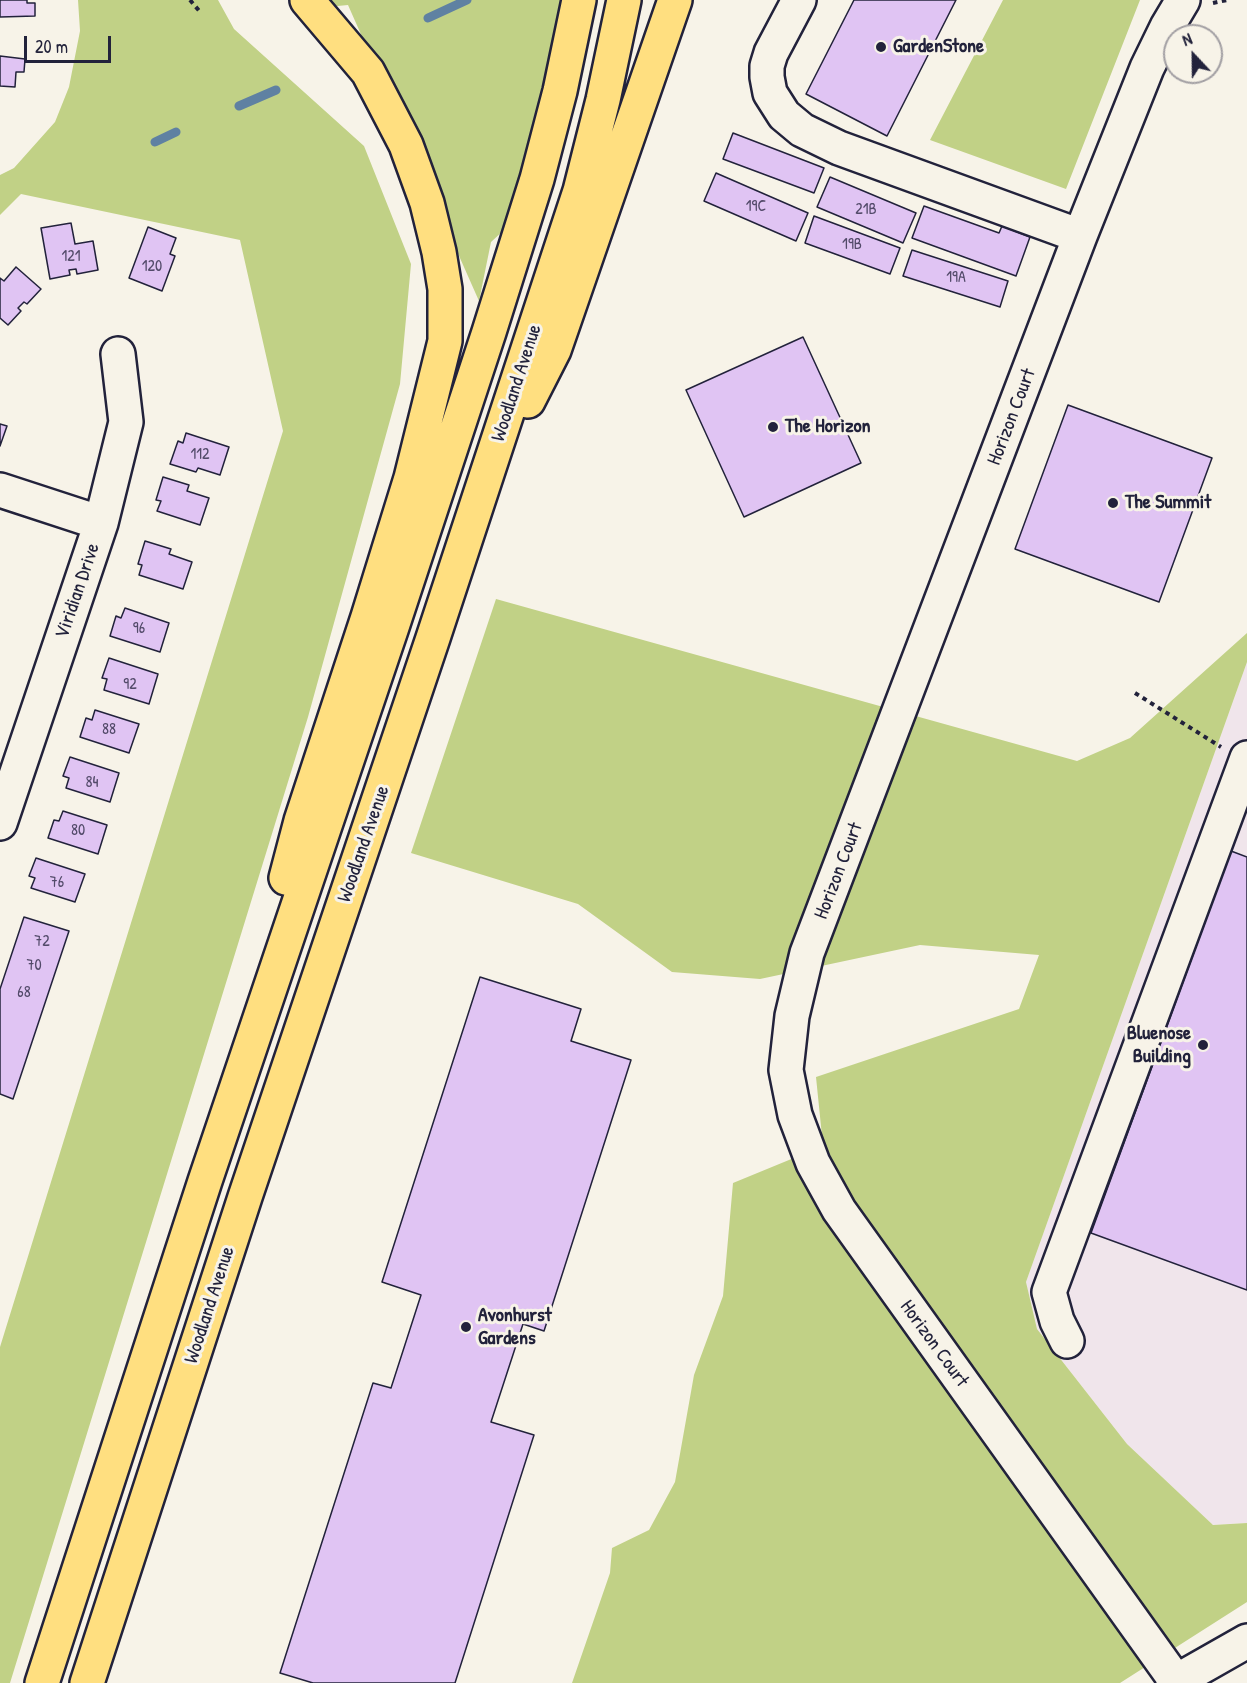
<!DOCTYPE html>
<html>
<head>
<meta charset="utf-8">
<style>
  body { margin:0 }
  #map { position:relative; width:1247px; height:1683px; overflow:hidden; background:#f7f3e8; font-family:"Patrick Hand",sans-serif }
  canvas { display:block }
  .north { position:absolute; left:1163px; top:24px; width:60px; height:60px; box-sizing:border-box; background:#f7f3e8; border:2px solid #a29fa3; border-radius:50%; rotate:338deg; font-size:16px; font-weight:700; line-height:24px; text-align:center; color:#22223b }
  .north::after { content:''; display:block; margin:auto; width:21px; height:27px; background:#22223b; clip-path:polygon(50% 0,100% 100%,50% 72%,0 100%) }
  .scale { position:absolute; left:24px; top:36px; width:87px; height:27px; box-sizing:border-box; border:3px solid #22223b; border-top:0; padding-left:8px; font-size:18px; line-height:21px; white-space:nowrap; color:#22223b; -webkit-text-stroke:4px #f7f3e8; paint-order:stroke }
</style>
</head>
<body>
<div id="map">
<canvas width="1247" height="1683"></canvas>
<div class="north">N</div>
<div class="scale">20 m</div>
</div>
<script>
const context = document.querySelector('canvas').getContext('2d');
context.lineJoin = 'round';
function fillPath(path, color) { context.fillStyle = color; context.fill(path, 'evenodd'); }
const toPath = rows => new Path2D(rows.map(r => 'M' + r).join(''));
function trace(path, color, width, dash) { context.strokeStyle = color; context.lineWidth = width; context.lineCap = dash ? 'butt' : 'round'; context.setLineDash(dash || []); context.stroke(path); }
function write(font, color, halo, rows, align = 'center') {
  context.font = font + ' "Patrick Hand",sans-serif'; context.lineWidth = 6; context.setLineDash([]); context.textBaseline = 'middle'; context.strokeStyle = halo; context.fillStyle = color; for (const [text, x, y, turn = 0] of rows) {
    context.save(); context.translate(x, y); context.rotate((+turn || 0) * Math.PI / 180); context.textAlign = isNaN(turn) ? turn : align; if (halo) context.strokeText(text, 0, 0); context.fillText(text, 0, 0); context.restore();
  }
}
fillPath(toPath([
  [1247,662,1247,1523,1213,1525,1127,1444,1037,1329,1026,1282]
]), '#f0e5eb');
fillPath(toPath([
  [78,0,218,0,234,29,364,146,411,264,400,384,308,717,10,1683,0,1683,0,1347,283,431,240,240,21,194,0,215,0,175,14,168,55,122,69,87,80,31],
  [323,0,561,0,542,99,528,208,491,242,479,301,348,5,327,7],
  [1003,0,1140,0,1066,189,930,140],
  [496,599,1077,761,1130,738,1247,633,1247,662,1026,1282,1037,1329,1127,1444,1213,1525,1247,1523,1247,1602,1120,1683,572,1683,610,1573,612,1548,649,1530,675,1482,694,1375,723,1296,733,1183,823,1146,816,1077,1019,1009,1039,955,920,945,760,979,672,972,578,904,411,853]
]), '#c1d186');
trace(toPath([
  [428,18,467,0],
  [239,106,276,90],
  [155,142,176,132]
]), '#5f81a2', 9);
const building = toPath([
  [0,0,27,0,27,3,35,3,35,16,0,17,0,0],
  [854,0,956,0,887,136,806,94,854,0],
  [0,56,25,59,24,72,16,72,15,87,0,86,0,56],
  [733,133,824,168,814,193,723,159,733,133],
  [716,173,808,213,796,241,704,201,716,173],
  [830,177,916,213,903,243,817,207,830,177],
  [924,206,999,233,1002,226,1030,237,1016,276,912,238,924,206],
  [814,216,900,248,890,274,805,243,814,216],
  [71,223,75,244,93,241,98,270,77,274,76,269,69,270,70,275,50,279,41,228,71,223],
  [148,227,176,238,170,254,175,256,162,291,129,278,148,227],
  [912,250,1008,281,1000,307,903,276,912,250],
  [16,267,41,289,27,304,24,302,18,308,21,311,8,325,0,318,0,278,4,281,16,267],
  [803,337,861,463,744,517,686,390,803,337],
  [1068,405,1212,458,1159,602,1015,549,1068,405],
  [0,424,7,426,0,446,0,424],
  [186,433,229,447,220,475,198,468,196,472,170,464,178,441,183,443,186,433],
  [163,477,189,485,187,491,209,498,200,525,157,511,161,501,156,500,163,477],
  [145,541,171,549,169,554,192,562,183,589,139,575,142,565,138,564,145,541],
  [125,608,169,623,160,652,110,636,116,616,121,618,125,608],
  [109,658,158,674,149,704,104,690,107,679,102,678,109,658],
  [95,710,139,724,129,753,80,737,86,718,92,720,95,710],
  [70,757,119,773,110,802,66,788,69,778,63,776,70,757],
  [63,811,107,825,98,854,48,838,54,820,59,821,63,811],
  [1231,851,1247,857,1247,1290,1091,1233,1231,851],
  [36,858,85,874,75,902,31,888,35,878,29,876,36,858],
  [24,917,69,931,13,1099,0,1094,0,989,24,917],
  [480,977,581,1009,571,1041,631,1060,544,1331,523,1324,491,1422,534,1435,455,1683,313,1683,280,1673,373,1383,391,1388,421,1295,382,1282,480,977]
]);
fillPath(building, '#e0c4f3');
trace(building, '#22223b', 1.5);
const minor = toPath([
  [799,0,771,53,767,66,767,77,770,93,784,115,802,130,839,148,1080,236],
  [0,490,101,523],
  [0,823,101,523,126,422,118,354],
  [1067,1341,1057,1321,1049,1292,1247,758],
  [1176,1681,839,1210,813,1163,795,1115,786,1070,792,1016,807,953,1080,236,1147,68,1167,27,1183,0],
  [1173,1683,1247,1641]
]);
const highway = toPath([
  [528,401,554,350,675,0],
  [286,878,301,821,368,617,411,478,445,341,445,289,439,252,427,203,406,145,368,72,307,0],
  [42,1683,205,1181,392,627,489,332,537,179,560,91,579,0],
  [87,1683,245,1197,433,638,580,191,603,100,624,0]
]);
trace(minor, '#22223b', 38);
trace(highway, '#22223b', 38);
trace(toPath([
  [190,0,201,13],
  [1213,3,1227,0],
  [1135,693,1221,747]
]), '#22223b', 4, [4.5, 4.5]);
trace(minor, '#f7f3e8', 33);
trace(highway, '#ffdf80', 33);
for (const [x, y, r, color] of [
  [881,47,6,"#22223b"],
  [773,427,6,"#22223b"],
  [1113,503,6,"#22223b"],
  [1203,1045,6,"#22223b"],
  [466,1327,6,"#22223b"]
]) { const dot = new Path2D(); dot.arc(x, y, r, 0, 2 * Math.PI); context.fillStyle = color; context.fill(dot); trace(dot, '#f7f3e8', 2); }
write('16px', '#524a69', null, [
  ["19C",756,207],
  ["21B",866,210],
  ["19B",852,245],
  ["121",71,257],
  ["120",152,267],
  ["19A",956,278],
  ["112",200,455],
  ["96",139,629],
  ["92",130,685],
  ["88",109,730],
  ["84",92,783],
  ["80",78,831],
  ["76",57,883],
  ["72",42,942],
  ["70",34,966],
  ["68",24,993]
]);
write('bold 20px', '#22223b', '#f7f3e8', [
  ["GardenStone",893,47],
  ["The Horizon",785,427],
  ["The Summit",1125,503],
  ["Bluenose",1191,1034,"right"],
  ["Building",1191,1057,"right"],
  ["Avonhurst",478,1316],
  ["Gardens",478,1339]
], 'left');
write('20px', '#22223b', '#f7f3e8', [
  ["Woodland Avenue",517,383,-72],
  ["Horizon Court",1012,417,-69],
  ["Viridian Drive",78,591,-71],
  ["Woodland Avenue",364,844,-71],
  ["Horizon Court",839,871,-69],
  ["Woodland Avenue",210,1305,-72],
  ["Horizon Court",934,1344,54]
]);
</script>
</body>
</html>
